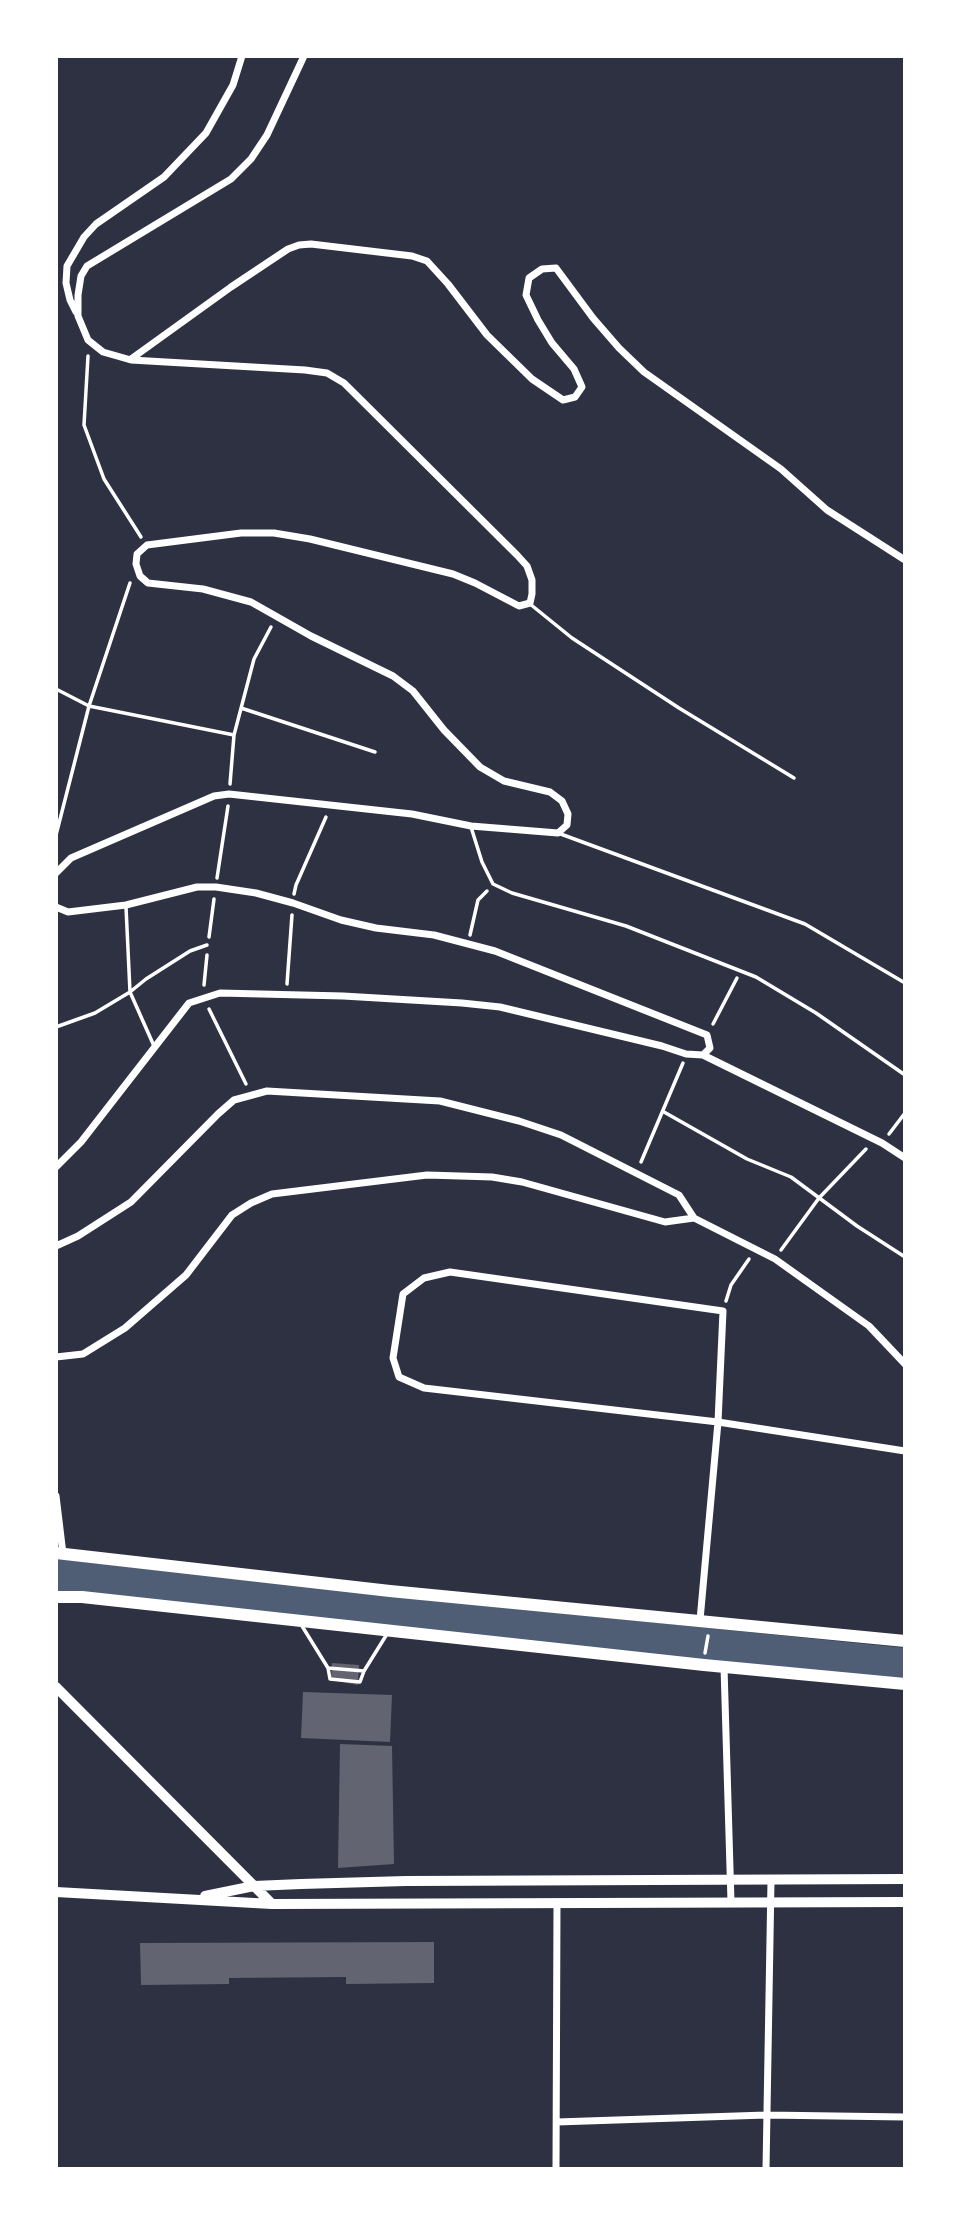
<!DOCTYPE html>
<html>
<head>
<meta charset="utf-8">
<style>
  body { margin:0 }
  #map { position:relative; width:961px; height:2225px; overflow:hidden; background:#2d3142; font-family:Lora,serif }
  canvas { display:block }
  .frame { position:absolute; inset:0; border:58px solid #fff; pointer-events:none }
</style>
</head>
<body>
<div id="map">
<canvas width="961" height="2225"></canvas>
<div class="frame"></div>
</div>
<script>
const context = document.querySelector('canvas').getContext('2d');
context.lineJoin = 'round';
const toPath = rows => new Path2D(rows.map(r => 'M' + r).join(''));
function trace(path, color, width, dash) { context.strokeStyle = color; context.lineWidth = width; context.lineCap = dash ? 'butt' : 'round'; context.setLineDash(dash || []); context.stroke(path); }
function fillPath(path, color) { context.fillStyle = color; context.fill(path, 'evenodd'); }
trace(toPath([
  [56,1575,359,1609,905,1664]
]), '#4f5d75', 32);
fillPath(toPath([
  [332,1663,359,1665,358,1685,331,1680],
  [303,1692,392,1695,390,1742,301,1738],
  [340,1744,392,1746,394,1864,338,1868],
  [434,1942,434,1983,346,1984,346,1977,229,1978,229,1984,141,1985,140,1943]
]), '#626471');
trace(toPath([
  [88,356,84,425,104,479,141,537],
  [56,689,89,706,234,735],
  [241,708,375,752],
  [230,784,234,735,254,659,271,627],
  [56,855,56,835,89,706,130,583],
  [217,878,228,806],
  [294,894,296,885,326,817],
  [470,935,478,900,487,891],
  [209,937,214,899],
  [287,984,292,915],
  [204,985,207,955],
  [209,1009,246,1084],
  [713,1024,737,978],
  [664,1112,747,1159,791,1177,857,1226,905,1257],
  [889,1134,905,1113],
  [641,1162,683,1063],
  [781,1250,819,1198,866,1149],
  [726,1301,731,1285,749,1259],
  [705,1653,708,1636]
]), '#fff', 3.5);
trace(toPath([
  [530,604,572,638,679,708,794,778],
  [471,827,482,862,493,884,512,893,626,926,756,977,816,1013,905,1075],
  [558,833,805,924,905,983],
  [126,907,130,992,154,1046],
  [56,1027,95,1013,130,992,146,979,190,951,207,945],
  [302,1626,328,1668,364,1671,387,1634],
  [328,1668,330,1679,360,1682,364,1671]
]), '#fff', 3.5);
trace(toPath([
  [76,312,70,300,66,283,67,266,84,237,96,224,164,177,206,133,233,85,242,56],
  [131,359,231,287,288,249,299,245,311,244,412,256,427,261,448,284,487,335,532,379,563,400,575,397,582,387,574,369,552,343,538,320,526,295,529,278,542,269,556,268,593,318,619,348,644,372,781,469,827,510,905,560],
  [56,873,71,858,214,796,229,794,412,814,471,826,558,833,567,825,568,814,562,801,550,792,504,781,480,767,444,730,413,691,393,676,311,636,251,602,203,589,148,583,140,576,136,564,137,554,147,545,241,533,274,533,310,539,453,574,475,583,519,606,530,603,532,594,532,580,527,566,517,555,344,383,327,373,305,370,131,360,103,352,88,340,78,316,78,295,81,276,87,266,231,179,251,159,267,135,304,56],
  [56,907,68,912,126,905,197,887,216,887,256,893,293,903,341,920,376,928,434,935,495,951,707,1035,710,1048,703,1055],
  [56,1167,81,1142,189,1003,220,993,343,996,462,1003,500,1007,662,1046,686,1054,703,1055,882,1143,905,1158],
  [56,1246,78,1236,131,1202,218,1114,234,1100,267,1091,440,1101,519,1121,561,1135,679,1195,694,1218,775,1259,869,1326,905,1364],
  [56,1357,83,1354,125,1328,186,1275,232,1215,251,1203,272,1194,427,1175,492,1177,522,1182,665,1222,694,1218],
  [56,1496,63,1554],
  [700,1620,718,1422,723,1311,450,1272,424,1278,403,1294,393,1358,399,1377,424,1388,718,1422,905,1451],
  [724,1667,731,1902],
  [557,2122,766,2115,905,2117],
  [556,2169,557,1903],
  [766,2169,771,1881]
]), '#fff', 7);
trace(toPath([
  [56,1687,272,1904],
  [56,1892,272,1904,905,1902],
  [205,1896,254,1886,301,1884,406,1881,905,1879]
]), '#fff', 10);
trace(toPath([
  [56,1553,390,1591,905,1641],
  [56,1597,82,1597,704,1665,905,1684]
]), '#fff', 12);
</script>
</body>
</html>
